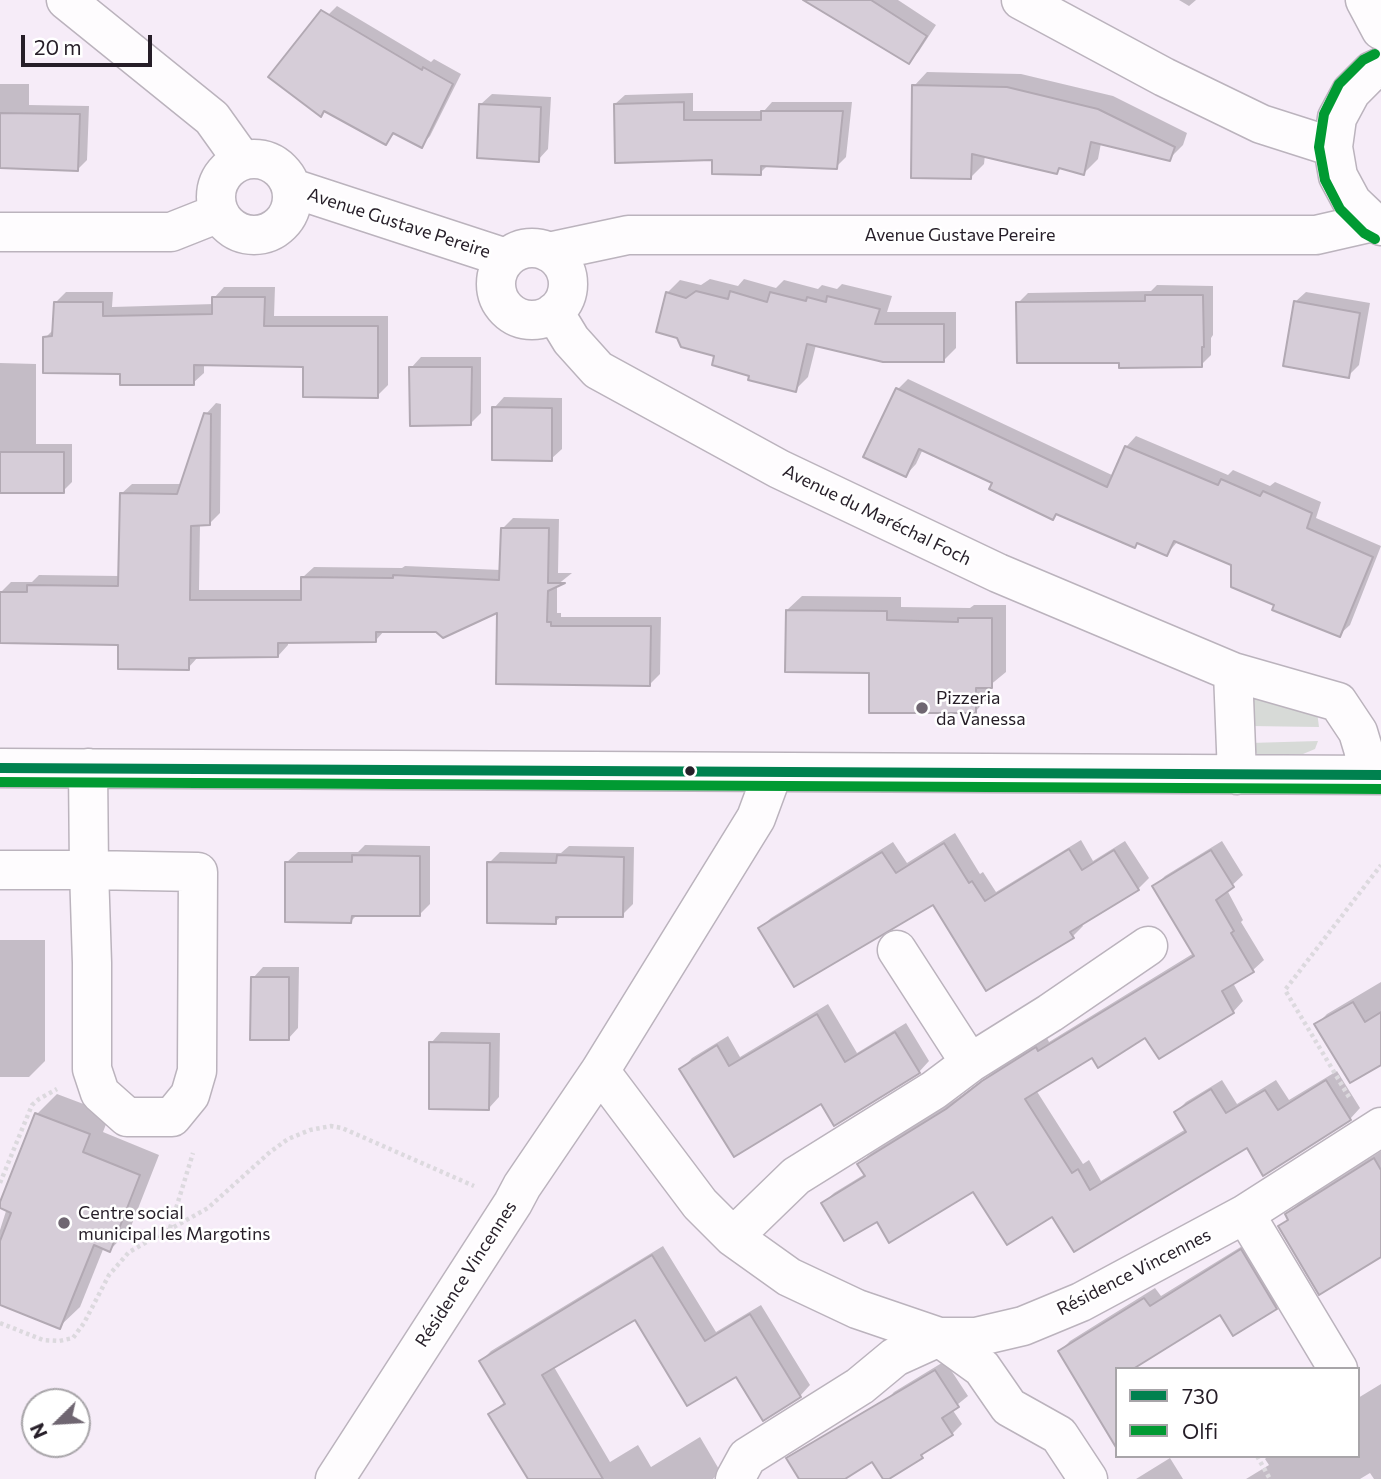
<!DOCTYPE html>
<html>
<head>
<meta charset="utf-8">
<style>
  body { margin:0 }
  #map { position:relative; width:1381px; height:1479px; overflow:hidden; background:#f6ecf8; font-family:Commissioner,sans-serif }
  canvas { display:block }
  .legend { position:absolute; left:1115px; top:1367px; width:245px; height:91px; box-sizing:border-box; background:#fff; border:2px solid #a8a5a9; margin:0; padding:9px 12px; list-style:none; font-size:21px; color:#261e28 }
  .legend li { display:flex; align-items:center; gap:14px; height:35px }
  .legend b { width:35px; border:2px solid #a8a5a9 }
  .north { position:absolute; left:21px; top:1388px; width:70px; height:70px; box-sizing:border-box; background:#fff; border:2px solid #a8a5a9; border-radius:50%; rotate:246deg; font-size:19px; font-weight:700; line-height:28px; text-align:center; color:#261e28 }
  .north::after { content:''; display:block; margin:auto; width:24px; height:32px; background:#6f6671; clip-path:polygon(50% 0,100% 100%,50% 72%,0 100%) }
  .scale { position:absolute; left:21px; top:35px; width:131px; height:32px; box-sizing:border-box; border:4px solid #261e28; border-top:0; padding-left:9px; font-size:21px; line-height:24px; white-space:nowrap; color:#261e28; -webkit-text-stroke:5px #fff; paint-order:stroke }
</style>
</head>
<body>
<div id="map">
<canvas width="1381" height="1479"></canvas>
<ul class="legend">
<li><b style="height:9px;background:#00814f"></b>730</li>
<li><b style="height:9px;background:#019a32"></b>Olfi</li>
</ul>
<div class="north">N</div>
<div class="scale">20 m</div>
</div>
<script>
const context = document.querySelector('canvas').getContext('2d');
context.lineJoin = 'round';
function fillPath(path, color) { context.fillStyle = color; context.fill(path, 'evenodd'); }
const toPath = rows => new Path2D(rows.map(r => 'M' + r).join(''));
function trace(path, color, width, dash) { context.strokeStyle = color; context.lineWidth = width; context.lineCap = dash ? 'butt' : 'round'; context.setLineDash(dash || []); context.stroke(path); }
function write(font, color, halo, rows, align = 'center') {
  context.font = font + ' Commissioner,sans-serif'; context.lineWidth = 5; context.setLineDash([]); context.textBaseline = 'middle'; context.strokeStyle = halo; context.fillStyle = color; for (const [text, x, y, turn = 0] of rows) {
    context.save(); context.translate(x, y); context.rotate((+turn || 0) * Math.PI / 180); context.textAlign = isNaN(turn) ? turn : align; if (halo) context.strokeText(text, 0, 0); context.fillText(text, 0, 0); context.restore();
  }
}
fillPath(toPath([
  [1253,696,1317,712,1319,727,1250,726],
  [1318,741,1315,749,1303,754,1257,754,1250,743]
]), '#d7dad7');
fillPath(toPath([
  [807,0,898,0,936,25,919,51,909,62],
  [1179,0,1196,0,1189,6],
  [337,6,431,62,434,59,461,74,430,136,421,146,396,132,386,142,328,15],
  [927,72,1021,74,1113,96,1187,133,1183,145,1169,159,1101,143,1098,159,1084,173,1062,167,1057,172,985,155,984,164,971,177,914,86],
  [0,84,29,84,29,105,89,106,87,160,78,169,0,167],
  [693,93,693,111,764,111,772,102,852,102,846,157,836,167,769,164,760,173,714,158,615,104,625,95],
  [492,94,551,97,548,149,538,160,481,104],
  [710,279,738,286,744,279,776,288,784,280,818,289,822,285,837,289,842,284,892,296,887,312,956,312,956,348,943,361,816,345,808,377,795,390,751,375,716,355,667,293,680,280,701,285],
  [1157,285,1213,286,1213,335,1211,338,1211,355,1201,365,1121,361,1018,303,1028,293,1151,291],
  [224,287,275,287,274,316,388,316,388,385,377,396,305,366,204,364,204,373,193,383,122,373,45,338,54,329,55,303,66,292,113,292,112,307,214,304,214,298],
  [1306,292,1370,303,1359,365,1348,376,1295,302],
  [421,357,481,357,481,413,471,423,411,368],
  [0,363,36,364,36,444,72,444,72,482,63,491,0,491],
  [908,379,1114,476,1126,447,1136,436,1228,475,1233,470,1270,486,1275,482,1321,502,1316,518,1381,546,1350,625,1339,635,1233,563,1178,541,1167,554,1058,513,1053,518,995,483,923,449,916,464,906,475,898,389],
  [504,397,562,398,562,449,551,459,494,408],
  [216,403,221,404,220,513,209,524,200,524,199,590,303,590,303,577,314,567,402,568,405,566,501,570,502,529,513,518,559,519,558,573,572,573,557,585,557,613,561,613,561,617,661,617,660,674,650,684,499,611,437,630,385,630,376,640,288,641,288,645,278,656,198,657,188,668,120,643,1,592,11,582,32,582,39,575,120,576,121,494,132,484,182,484,206,414],
  [802,596,901,597,901,607,970,608,974,605,1006,605,1006,672,989,686,989,697,975,712,871,672,787,610],
  [955,833,980,874,983,872,996,892,1081,840,1093,861,1125,841,1149,878,1138,889,1081,923,1083,926,1073,936,933,902,760,928,771,918,893,842,907,863],
  [1222,841,1243,875,1227,890,1243,920,1241,922,1264,960,1253,970,1233,983,1243,1001,1233,1012,1146,1035,1092,1056,1036,1090,1083,1164,1089,1160,1101,1181,1186,1129,1176,1112,1186,1102,1222,1080,1237,1104,1276,1080,1289,1100,1337,1071,1360,1108,1350,1119,1248,1145,1053,1214,974,1189,878,1219,823,1203,834,1193,865,1174,859,1164,870,1154,958,1098,995,1071,1047,1038,1049,1042,1194,953,1155,886,1165,876],
  [365,845,430,846,430,904,419,915,358,914,351,921,287,862,298,852,358,852],
  [569,846,634,847,633,904,622,915,563,915,555,922,489,863,500,852,561,853],
  [0,940,45,940,45,1061,29,1077,0,1077],
  [263,967,299,967,298,1028,288,1039,253,978],
  [1381,982,1381,1063,1316,1025,1327,1014],
  [828,1004,857,1053,906,1023,929,1061,919,1072,821,1102,682,1069,692,1058,728,1036,740,1057],
  [441,1032,500,1033,499,1097,489,1108,431,1043],
  [57,1094,110,1114,103,1132,159,1155,130,1229,110,1250,104,1247,80,1307,59,1327,0,1303,0,1230,37,1114],
  [1381,1151,1381,1227,1280,1227,1289,1218,1287,1215,1298,1204],
  [1252,1240,1286,1297,1275,1308,1220,1313,1135,1365,1138,1369,1117,1369,1060,1351,1070,1341,1155,1288,1161,1296],
  [663,1246,716,1332,761,1305,810,1385,800,1396,737,1374,635,1317,554,1367,610,1462,638,1445,651,1467,700,1437,720,1471,713,1479,530,1479,490,1414,506,1401,481,1361,491,1351],
  [945,1361,968,1396,952,1409,962,1424,952,1434,885,1402,894,1392],
  [1381,1384,1381,1479,1374,1479,1370,1473,1360,1479,1246,1479,1269,1465,1265,1459,1268,1456,1358,1456,1358,1398],
  [1170,1458,1183,1479,1136,1479]
]), '#0003');
const building = toPath([
  [803,0,871,0,927,36,909,64,803,0],
  [321,10,422,70,423,67,453,84,422,148,393,133,386,145,324,111,321,117,268,77,321,10],
  [912,85,1007,87,1098,109,1175,147,1170,161,1091,142,1084,175,1059,168,1057,174,972,154,971,179,911,178,912,85],
  [684,102,684,120,761,120,761,111,843,111,837,169,761,166,761,175,712,174,712,160,615,163,614,104,684,102],
  [479,104,541,107,539,162,477,158,479,104],
  [0,113,80,114,78,171,0,168,0,113],
  [696,291,728,299,730,291,767,302,770,292,806,301,807,297,826,302,827,296,880,309,875,324,944,324,944,362,883,362,807,344,796,392,748,380,749,376,712,365,714,356,681,347,677,338,656,332,666,292,686,298,696,291],
  [1145,295,1203,295,1204,347,1202,347,1202,367,1119,368,1119,363,1017,363,1016,302,1145,301,1145,295],
  [212,297,265,297,264,326,378,326,378,398,303,397,303,367,194,365,194,385,120,385,120,374,43,373,43,337,52,336,54,302,103,302,103,316,212,314,212,297],
  [1294,301,1360,313,1349,378,1283,366,1294,301],
  [409,367,472,367,471,425,410,426,409,367],
  [896,388,1107,487,1125,446,1218,485,1221,479,1260,496,1263,491,1312,513,1307,528,1373,557,1340,637,1272,610,1274,605,1231,587,1231,565,1174,541,1167,556,1137,543,1135,548,1056,514,1053,520,989,489,992,483,919,449,906,477,863,457,896,388],
  [492,407,552,408,552,461,492,460,492,407],
  [204,413,211,414,210,525,191,526,190,600,301,600,301,577,393,578,393,575,499,580,501,528,549,528,548,583,565,583,548,591,547,622,551,622,551,626,651,626,650,686,496,684,497,613,443,638,436,632,376,632,376,642,278,643,278,657,189,658,189,670,118,669,118,645,0,643,0,592,27,592,27,585,118,586,120,493,177,494,204,413],
  [0,452,64,452,64,493,0,493,0,452],
  [786,610,887,611,887,620,958,622,958,618,992,618,992,688,976,688,976,713,869,713,869,673,785,672,786,610],
  [944,843,969,883,972,881,985,901,1069,849,1082,870,1114,850,1139,890,1070,932,1074,938,986,991,933,905,794,987,758,928,882,852,896,873,944,843],
  [1211,850,1234,887,1216,900,1234,931,1231,933,1254,972,1222,991,1234,1013,1159,1059,1145,1038,1098,1068,1092,1058,1025,1099,1072,1173,1078,1169,1090,1190,1186,1132,1174,1112,1211,1089,1226,1113,1265,1090,1278,1110,1326,1080,1351,1120,1263,1176,1247,1148,1074,1252,1052,1217,1007,1245,973,1192,889,1243,877,1222,844,1241,821,1203,865,1176,857,1164,946,1109,982,1081,1036,1047,1038,1051,1194,956,1152,886,1211,850],
  [352,855,420,856,420,916,352,916,351,923,285,922,285,862,352,862,352,855],
  [557,855,624,857,623,917,556,917,556,924,487,923,487,862,556,863,557,855],
  [251,977,289,977,289,1040,250,1040,251,977],
  [1353,1002,1365,1022,1381,1012,1381,1065,1350,1083,1314,1024,1353,1002],
  [817,1014,845,1062,895,1032,920,1073,834,1126,821,1104,734,1157,679,1069,717,1045,729,1066,817,1014],
  [429,1042,490,1043,489,1110,429,1109,429,1042],
  [35,1113,90,1134,83,1152,140,1175,110,1252,94,1245,60,1329,0,1305,0,1241,11,1213,0,1208,0,1202,35,1113],
  [1374,1158,1381,1170,1381,1257,1319,1295,1278,1226,1288,1220,1285,1214,1374,1158],
  [1241,1249,1277,1309,1233,1336,1220,1315,1133,1369,1117,1369,1117,1449,1058,1351,1144,1298,1150,1306,1241,1249],
  [652,1255,705,1341,750,1314,801,1397,763,1421,736,1377,687,1406,635,1320,542,1375,603,1479,528,1479,488,1414,505,1404,479,1361,652,1255],
  [935,1370,959,1407,942,1418,953,1435,921,1455,923,1458,889,1479,883,1479,872,1462,845,1479,799,1479,786,1458,935,1370]
]);
fillPath(building, '#d6cdd8');
trace(building, '#b2a9b3', 2);
const minor = toPath([
  [66,0,212,118,242,160],
  [1021,0,1164,77,1261,124,1333,147],
  [1365,0,1381,30],
  [1381,67,1372,71,1351,92,1337,118,1333,147,1338,176,1352,202,1373,222,1381,226],
  '216 197a38 38 0 1 1 76 0a38 38 0 1 1-76 0Z',
  [292,188,506,258],
  [0,232,171,232,219,213],
  '496 284a36 36 0 1 1 72 0a36 36 0 1 1-72 0Z',
  [548,252,628,235,1316,235,1373,222],
  [554,312,571,340,598,370,779,469,998,573,1233,672,1338,702,1358,732,1371,775],
  [1233,672,1237,775],
  [0,768,1381,775],
  [0,870,89,870,198,872,197,1071,190,1095,172,1117,127,1117,100,1093,92,1069,92,963,89,870,88,768],
  [897,950,970,1063],
  [600,1071,700,1204,733,1237,789,1277,857,1309,939,1337,982,1368,1009,1407,1059,1435,1088,1479],
  [1245,1214,1338,1369],
  [733,1237,796,1176,934,1090,970,1063,1050,1013,1148,946],
  [335,1479,513,1203,522,1186,600,1071,756,818,773,772],
  [735,1479,747,1457,860,1386,895,1357,939,1337,976,1337,1023,1326,1081,1302,1245,1214,1381,1127]
]);
trace(minor, '#bbb3bd', 41);
trace(toPath([
  [1349,1097,1285,990,1381,865],
  [0,1183,32,1105,39,1099,57,1089],
  [170,1228,193,1153],
  [0,1323,43,1340,59,1341,73,1338,84,1323,109,1275,129,1252,208,1208,270,1152,288,1139,310,1130,331,1126,342,1128,474,1186],
  [1257,1456,1270,1479]
]), '#dcd9de', 4.5, [3.5, 3.5]);
trace(minor, '#fefcfe', 38);
trace(toPath([
  [0,768,1381,775]
]), '#00814f', 10);
trace(toPath([
  [1375,239,1364,233,1340,209,1325,180,1319,147,1324,114,1339,84,1363,60,1375,54],
  [0,782,1381,789]
]), '#019a32', 10);
for (const [x, y, r, color] of [
  [922,708,7,"#6f6671"],
  [690,771,6,"#261e28"],
  [64,1223,7,"#6f6671"]
]) { const dot = new Path2D(); dot.arc(x, y, r, 0, 2 * Math.PI); context.fillStyle = color; context.fill(dot); trace(dot, '#fff', 2.5); }
write('18px', '#261e28', '#fff', [
  ["Avenue Gustave Pereire",399,223,18],
  ["Avenue Gustave Pereire",960,235],
  ["Avenue du Maréchal Foch",877,515,26],
  ["Résidence Vincennes",1134,1272,-27],
  ["Résidence Vincennes",466,1274,-57]
]);
write('18px', '#261e28', '#fff', [
  ["Pizzeria",936,698],
  ["da Vanessa",936,719],
  ["Centre social",78,1213],
  ["municipal les Margotins",78,1234]
], 'left');
</script>
</body>
</html>
